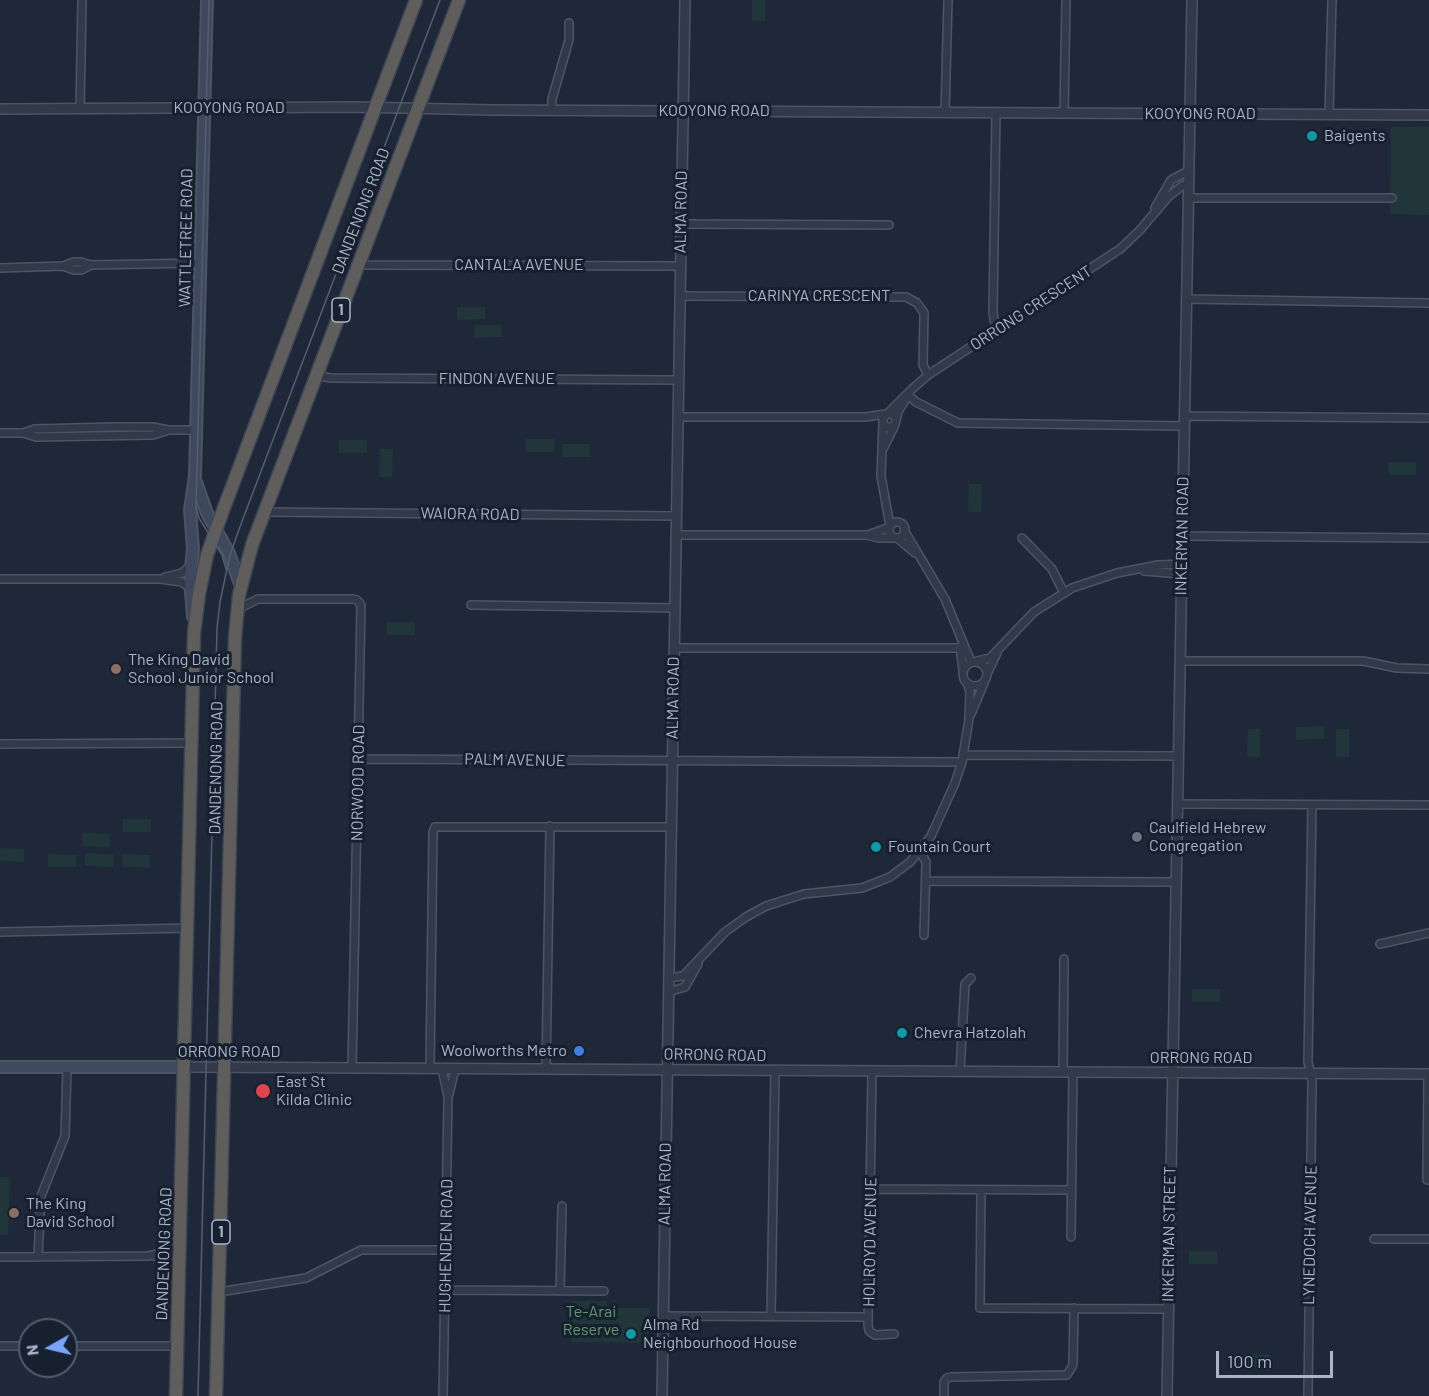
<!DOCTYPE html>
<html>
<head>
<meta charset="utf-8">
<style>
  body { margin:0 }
  #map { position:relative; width:1429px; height:1396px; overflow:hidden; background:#1e2839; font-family:Barlow,sans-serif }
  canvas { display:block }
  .north { position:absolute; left:18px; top:1318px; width:60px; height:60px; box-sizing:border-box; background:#17202e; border:2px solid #535c6b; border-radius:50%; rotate:262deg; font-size:16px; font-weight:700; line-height:24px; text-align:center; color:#acb5c7 }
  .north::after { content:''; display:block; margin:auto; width:21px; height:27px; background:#78a6ff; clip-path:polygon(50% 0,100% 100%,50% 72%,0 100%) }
  .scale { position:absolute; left:1216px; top:1351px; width:117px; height:27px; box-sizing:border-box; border:3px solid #acb5c7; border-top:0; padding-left:8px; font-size:18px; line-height:21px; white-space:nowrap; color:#acb5c7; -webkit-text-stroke:4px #17202e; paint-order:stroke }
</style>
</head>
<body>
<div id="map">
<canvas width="1429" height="1396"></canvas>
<div class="north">N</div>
<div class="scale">100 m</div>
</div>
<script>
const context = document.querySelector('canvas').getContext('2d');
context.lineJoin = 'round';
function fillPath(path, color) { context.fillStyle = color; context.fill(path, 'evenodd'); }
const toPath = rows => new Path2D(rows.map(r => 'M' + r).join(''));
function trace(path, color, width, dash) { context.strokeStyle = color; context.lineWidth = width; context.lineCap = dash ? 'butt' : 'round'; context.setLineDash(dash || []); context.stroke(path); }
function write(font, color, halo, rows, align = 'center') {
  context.font = font + ' Barlow,sans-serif'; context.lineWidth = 6; context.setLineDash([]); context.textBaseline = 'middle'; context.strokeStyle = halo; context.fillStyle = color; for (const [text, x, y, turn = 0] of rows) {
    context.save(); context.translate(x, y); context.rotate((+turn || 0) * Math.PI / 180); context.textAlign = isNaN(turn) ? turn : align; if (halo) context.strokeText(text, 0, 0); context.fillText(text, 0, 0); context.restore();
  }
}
fillPath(toPath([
  [752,0,765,0,765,21,752,21],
  [1391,127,1429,127,1429,215,1390,214],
  [457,307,485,307,485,319,457,320],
  [474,325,502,325,502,337,474,338],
  [526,439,554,439,554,452,526,452],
  [339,440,367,440,367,453,339,453],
  [562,444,590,444,590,457,563,457],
  [380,449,393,449,392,477,379,477],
  [1388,462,1416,462,1416,475,1389,475],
  [969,484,982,484,981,512,968,512],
  [387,622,415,622,415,635,387,635],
  [1324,726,1324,739,1296,740,1296,727],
  [1248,729,1260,729,1260,757,1247,757],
  [1336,729,1349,729,1349,757,1336,757],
  [123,819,151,819,151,832,123,832],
  [82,833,110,834,110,847,82,846],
  [0,848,24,849,24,862,0,861],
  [85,853,113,854,113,867,85,866],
  [48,854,76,855,76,867,48,867],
  [122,854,150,855,150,868,122,867],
  [1192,989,1220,989,1220,1002,1192,1002],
  [0,1177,10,1177,8,1235,0,1235],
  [1189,1251,1217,1251,1217,1264,1189,1264],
  [572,1301,607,1301,607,1308,650,1308,648,1343,571,1342],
  [1244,1354,1270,1355,1270,1367,1244,1367]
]), '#20363a');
const minor = toPath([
  [80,109,82,0],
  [552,110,552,99,569,40,569,23],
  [945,113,948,0],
  [996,113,993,311,994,320,998,329],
  [1064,113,1066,0],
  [1329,115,1332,0],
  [1187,198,1392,198],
  [1155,208,1171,180,1188,171],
  [681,224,889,225],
  [359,262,367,265,681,266],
  [63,266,74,270,81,270,91,265],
  [0,268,63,266,74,262,81,262,91,265,200,263],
  [680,296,906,297,917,303,924,313,923,365,928,375],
  [1186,299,1429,303],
  [316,375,330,378,679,380],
  [907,394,916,402,958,423,1184,426],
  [887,414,911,390,928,375,1120,249,1140,230,1169,196,1182,186,1187,184],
  [1184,416,1429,418],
  [678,417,865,417,886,414],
  [896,418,892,414,887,414,883,418,883,424,889,428,895,425,898,412,906,399],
  [883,424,881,476,890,526],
  [0,433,23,433,36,437,153,435,166,431],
  [23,433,35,429,114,427,153,427,168,430,196,430],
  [883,449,894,427],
  [265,512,676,516],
  '889 530a8 8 0 1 1 16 0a8 8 0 1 1-16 0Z',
  [904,530,945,599,971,662],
  [676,535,866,535,879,538,895,538],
  [868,535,890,527],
  [1182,536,1429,538],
  [897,538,915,553],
  [1022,538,1052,569,1064,593],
  [1144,571,1181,574],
  [165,577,182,573,190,566],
  [0,579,160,579,182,582,190,588],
  [471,605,675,608],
  [238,609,258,599,353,599,357,600,361,605,352,1068],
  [960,647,963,671],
  [674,648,965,648],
  [977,661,990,658,1034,612,1072,588,1117,573,1158,565,1182,564],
  [1180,661,1363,661,1397,668,1429,669],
  '963 674a12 12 0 1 1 24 0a12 12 0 1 1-24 0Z',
  [987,674,997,653],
  [971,714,984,683],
  [0,744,192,743],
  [963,755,1178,756],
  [359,759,962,762],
  [1177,804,1429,805],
  [920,851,926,862,924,935],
  [926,881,1175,882],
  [0,932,189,928],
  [1380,944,1429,933],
  [668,978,683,976,725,932,746,917,766,906,804,894,862,888,890,877,910,862,931,836,955,783,962,762,969,719,970,692,967,683],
  [668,992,685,987,698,964],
  [430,1069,433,832,435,827,671,827],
  [442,1069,448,1097,443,1396],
  [546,1069,550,826],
  [872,1071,868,1325,869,1331,875,1335,894,1334],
  [960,1071,965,984,971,978],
  [1063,1072,1064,959],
  [449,1094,455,1069],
  [1427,1180,1428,1074],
  [871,1189,1071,1190],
  [981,1190,980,1308,1168,1309],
  [1071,1237,1073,1072],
  [1374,1239,1429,1239],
  [155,1256,180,1268],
  [0,1257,148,1256,180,1249],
  [38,1257,41,1196,65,1136,67,1067],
  [445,1290,604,1291],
  [560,1291,562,1206],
  [219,1292,306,1278,361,1250,446,1250],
  [663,1316,868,1317],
  [771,1316,775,1071],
  [0,1346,30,1346],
  [66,1346,178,1346],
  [944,1396,944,1382,947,1378,951,1377,1067,1375,1073,1365,1074,1308],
  [1308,1396,1312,1081,1308,1062,1312,805]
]);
const tertiary = toPath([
  [0,109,356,107,493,110,1429,115],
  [185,1067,1429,1074],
  [662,1396,685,0],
  [1167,1396,1192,0]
]);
const secondary = toPath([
  [196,482,207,513,229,553,241,587],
  [193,617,190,578,193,548,190,510,195,476,207,0],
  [0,1067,185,1067]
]);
const trunk = toPath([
  [176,1396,194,633,199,594,207,555,222,513,416,0],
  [216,1396,235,637,239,595,252,545,459,0]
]);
trace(minor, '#4c5565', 10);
trace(tertiary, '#4c5565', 12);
trace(secondary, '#4c5565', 14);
trace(trunk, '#3c4554', 15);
trace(minor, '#323a4a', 7);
trace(tertiary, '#323a4a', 9);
trace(secondary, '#3f495d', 10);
trace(trunk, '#605e5c', 12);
trace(toPath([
  [209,0,196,506,199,518,222,555,226,569],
  [198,1396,217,628,220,602,230,555,241,524,440,0]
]), '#535e71', 1.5);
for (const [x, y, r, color] of [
  [1312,136,6,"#0f9aa8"],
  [116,669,6,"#8d6e63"],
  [1137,837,6,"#6b7280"],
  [876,847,6,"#0f9aa8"],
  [902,1033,6,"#0f9aa8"],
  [579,1051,6,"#3f7fe0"],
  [263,1091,8,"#e0444e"],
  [14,1213,6,"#8d6e63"],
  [631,1334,6,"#0f9aa8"]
]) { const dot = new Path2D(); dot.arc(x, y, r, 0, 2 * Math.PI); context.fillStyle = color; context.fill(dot); trace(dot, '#17202e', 2); }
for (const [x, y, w] of [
  [341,310,18],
  [221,1232,18]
]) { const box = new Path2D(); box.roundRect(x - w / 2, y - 12, w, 24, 4.5); context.fillStyle = '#17202e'; context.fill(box); trace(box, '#acb5c7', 1.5); }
write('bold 15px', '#acb5c7', null, [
  ["1",341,310],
  ["1",221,1232]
]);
write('16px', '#acb5c7', '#17202e', [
  ["KOOYONG ROAD",229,108],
  ["KOOYONG ROAD",714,111],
  ["KOOYONG ROAD",1200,114],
  ["DANDENONG ROAD",361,211,-69],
  ["ALMA ROAD",681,212,-89],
  ["WATTLETREE ROAD",186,238,-89],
  ["CANTALA AVENUE",519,265],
  ["CARINYA CRESCENT",819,296],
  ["ORRONG CRESCENT",1031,308,-33],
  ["FINDON AVENUE",497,379],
  ["WAIORA ROAD",470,514,1],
  ["INKERMAN ROAD",1182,536,-89],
  ["ALMA ROAD",673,698,-89],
  ["PALM AVENUE",515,760,1],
  ["DANDENONG ROAD",216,768,-89],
  ["NORWOOD ROAD",358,783,-89],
  ["ORRONG ROAD",229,1052],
  ["ORRONG ROAD",715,1055,1],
  ["ORRONG ROAD",1201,1058],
  ["ALMA ROAD",665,1184,-89],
  ["INKERMAN STREET",1169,1234,-89],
  ["LYNEDOCH AVENUE",1310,1235,-89],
  ["HOLROYD AVENUE",870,1242,-89],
  ["HUGHENDEN ROAD",446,1246,-89],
  ["DANDENONG ROAD",164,1254,-88]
]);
write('16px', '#acb5c7', '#17202e', [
  ["Baigents",1324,136],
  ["The King David",128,660],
  ["School Junior School",128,678],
  ["Caulfield Hebrew",1149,828],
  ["Congregation",1149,846],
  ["Fountain Court",888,847],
  ["Chevra Hatzolah",914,1033],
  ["Woolworths Metro",567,1051,"right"],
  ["East St",276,1082],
  ["Kilda Clinic",276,1100],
  ["The King",26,1204],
  ["David School",26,1222],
  ["Alma Rd",643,1325],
  ["Neighbourhood House",643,1343]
], 'left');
write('16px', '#619970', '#17202e', [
  ["Te-Arai",591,1312],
  ["Reserve",591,1330]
]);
</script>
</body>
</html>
